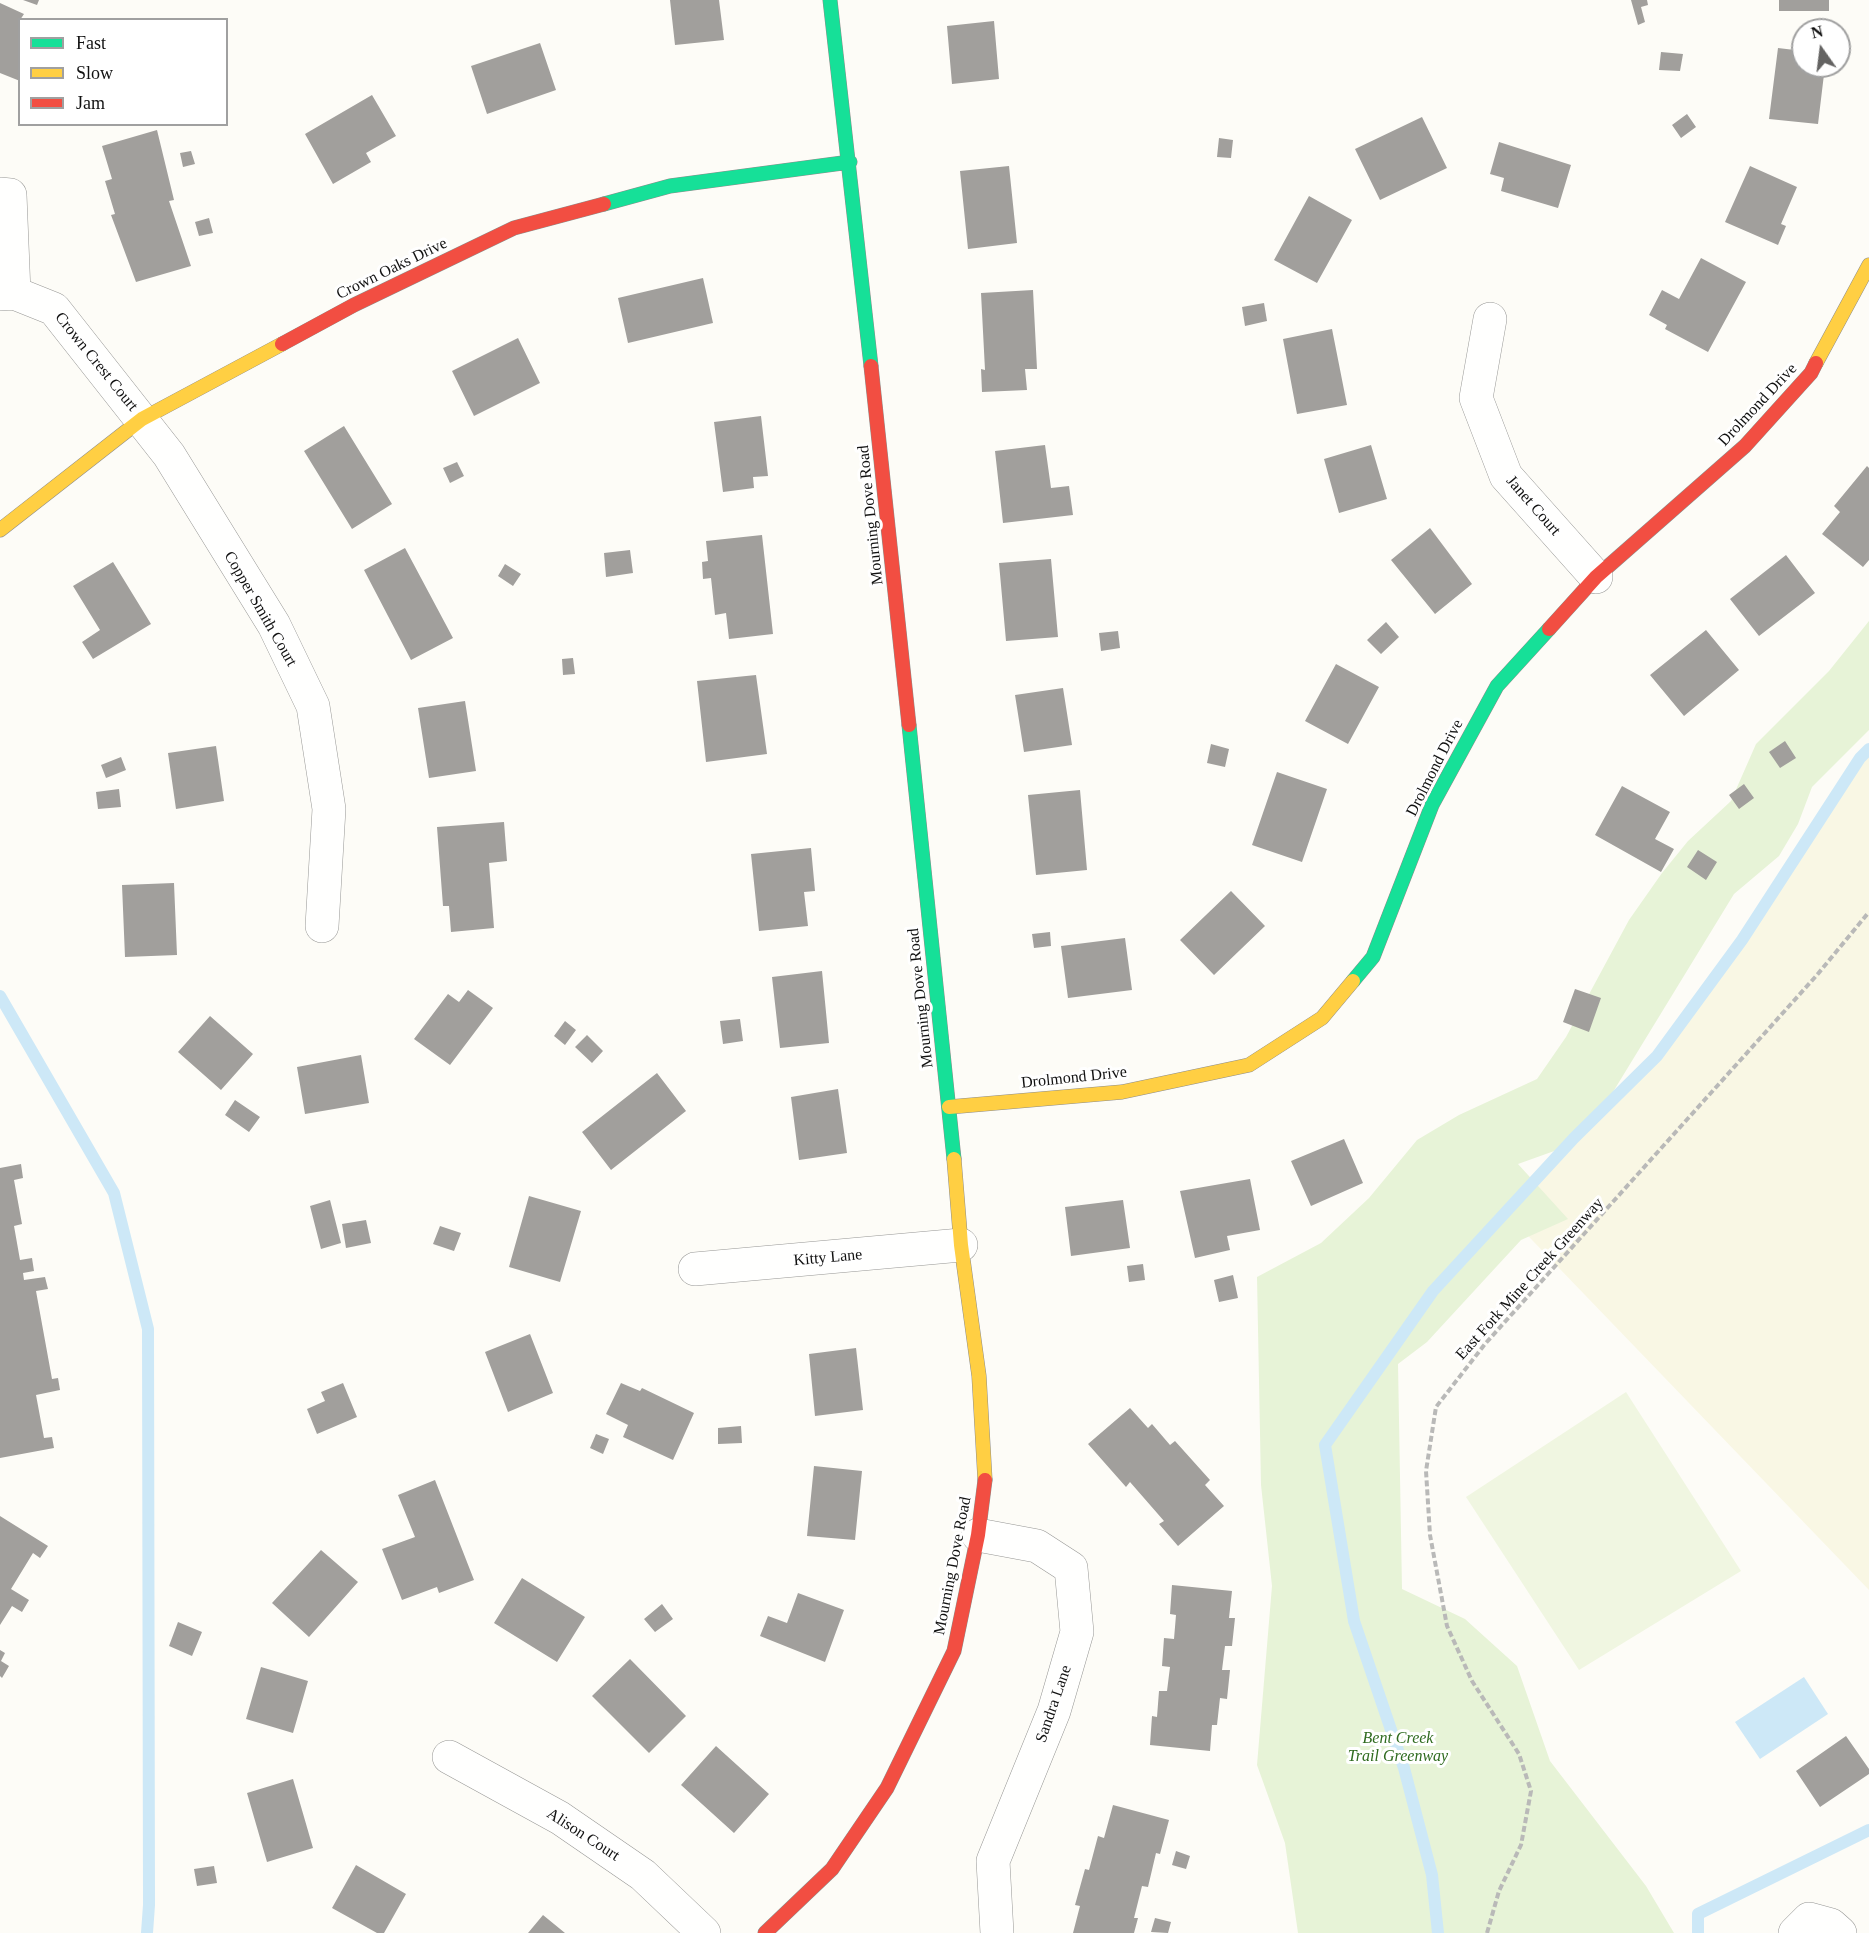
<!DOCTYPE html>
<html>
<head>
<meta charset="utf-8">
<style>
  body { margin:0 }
  #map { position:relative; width:1869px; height:1933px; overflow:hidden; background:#fdfcf7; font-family:Georgia,serif }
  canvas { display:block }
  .legend { position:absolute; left:18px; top:18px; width:210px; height:108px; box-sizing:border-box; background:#fff; border:2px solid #a0a0a0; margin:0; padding:8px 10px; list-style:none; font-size:18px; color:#111 }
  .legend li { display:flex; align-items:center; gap:12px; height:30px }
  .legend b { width:30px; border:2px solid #a0a0a0 }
  .north { position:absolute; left:1791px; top:18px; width:60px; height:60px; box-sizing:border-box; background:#fff; border:2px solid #a0a0a0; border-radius:50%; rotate:346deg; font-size:16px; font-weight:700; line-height:24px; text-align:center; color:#111 }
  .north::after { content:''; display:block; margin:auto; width:21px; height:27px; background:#646362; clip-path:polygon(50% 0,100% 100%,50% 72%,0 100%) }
</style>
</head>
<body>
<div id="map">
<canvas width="1869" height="1933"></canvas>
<ul class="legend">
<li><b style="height:8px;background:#16e098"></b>Fast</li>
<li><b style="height:8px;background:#ffcf43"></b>Slow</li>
<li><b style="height:8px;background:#f24e42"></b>Jam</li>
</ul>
<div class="north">N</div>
</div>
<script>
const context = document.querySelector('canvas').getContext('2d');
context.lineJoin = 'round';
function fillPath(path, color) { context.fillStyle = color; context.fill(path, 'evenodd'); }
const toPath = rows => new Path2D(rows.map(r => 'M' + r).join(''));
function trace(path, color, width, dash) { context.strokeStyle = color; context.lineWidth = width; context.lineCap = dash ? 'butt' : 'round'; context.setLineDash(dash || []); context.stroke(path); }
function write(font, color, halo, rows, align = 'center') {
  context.font = font + ' Georgia,serif'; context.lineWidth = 6; context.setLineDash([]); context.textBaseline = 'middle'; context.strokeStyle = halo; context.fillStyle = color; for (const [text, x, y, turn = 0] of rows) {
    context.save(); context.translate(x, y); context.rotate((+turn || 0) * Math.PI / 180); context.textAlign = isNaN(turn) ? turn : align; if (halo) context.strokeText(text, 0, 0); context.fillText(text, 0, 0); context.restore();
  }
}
fillPath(toPath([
  [1869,749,1869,1590,1507,1214,1658,1056,1742,940,1860,758]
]), '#f9f7e4');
fillPath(toPath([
  [1869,621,1869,730,1812,787,1798,824,1779,856,1734,894,1605,1105,1571,1145,1518,1164,1568,1219,1521,1240,1427,1342,1398,1364,1402,1589,1465,1619,1517,1666,1550,1761,1646,1886,1674,1933,1298,1933,1285,1843,1257,1765,1272,1586,1261,1485,1257,1277,1321,1243,1369,1198,1417,1140,1459,1115,1537,1079,1566,1037,1629,920,1662,873,1688,841,1731,801,1756,744,1829,671]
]), '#e7f3d7');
fillPath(toPath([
  [1626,1392,1741,1571,1579,1670,1466,1497]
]), '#f0f6e1');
fillPath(toPath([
  [1804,1677,1828,1714,1760,1759,1735,1722]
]), '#cde8f7');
trace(toPath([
  [0,996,114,1193,148,1329,149,1905,147,1933],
  [1438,1933,1432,1875,1404,1768,1354,1621,1325,1445,1433,1291,1574,1138,1657,1056,1742,940,1860,758,1869,749],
  [1698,1933,1698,1914,1869,1830]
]), '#cde8f7', 12);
fillPath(toPath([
  [23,0,39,0,37,5],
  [670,0,719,0,724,40,675,45],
  [1631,0,1647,0,1648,5,1641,7,1645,22,1638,25],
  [1779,0,1829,0,1829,11,1779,11],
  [0,3,24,14,20,20,20,81,0,73],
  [994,21,999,79,952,84,947,26],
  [540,43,556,90,487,114,471,66],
  [1778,48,1803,51,1803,66,1825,66,1818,124,1769,119],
  [1661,52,1683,54,1680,71,1659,70],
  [372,95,396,136,366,153,371,162,333,184,305,134],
  [1687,114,1696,127,1681,138,1672,125],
  [1422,117,1447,168,1380,200,1355,149],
  [157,130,174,200,169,201,191,266,136,282,111,215,115,214,105,181,112,179,102,146],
  [1219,138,1233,140,1231,158,1217,157],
  [1499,142,1571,165,1558,208,1501,191,1504,178,1490,174],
  [191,151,195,164,183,167,180,153],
  [1009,166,1017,243,968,249,960,171],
  [1750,166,1797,187,1781,224,1786,226,1778,245,1725,222],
  [1309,196,1352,220,1317,283,1274,260],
  [209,218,213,233,199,236,195,222],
  [1701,258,1746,282,1708,352,1665,329,1667,325,1649,315,1662,290,1679,299],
  [703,278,713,323,628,343,618,298],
  [1033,290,1037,369,1025,369,1027,390,982,392,981,369,985,370,981,293],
  [1264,303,1267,321,1245,326,1242,307],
  [1332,329,1347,405,1297,414,1283,339],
  [518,338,540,383,474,416,452,371],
  [761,416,768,476,753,477,754,488,723,492,714,422],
  [344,426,392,504,352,529,304,451],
  [1045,445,1051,488,1069,486,1073,515,1003,523,995,451],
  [1371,445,1387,499,1339,513,1324,459],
  [457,462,464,476,450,483,443,468],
  [1867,466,1869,468,1869,560,1863,567,1822,534,1840,512,1834,506],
  [1430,528,1472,584,1435,614,1391,560],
  [762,535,773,634,729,639,726,613,715,615,711,578,703,579,702,562,708,561,706,541],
  [405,548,453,638,411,660,364,570],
  [630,550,633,573,606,577,604,553],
  [1786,555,1815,593,1759,636,1730,599],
  [1051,559,1058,637,1006,641,999,563],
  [113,562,151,624,93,659,82,642,100,630,73,586],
  [505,564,521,574,513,586,498,576],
  [1386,622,1399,637,1381,654,1367,640],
  [1706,630,1739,670,1684,716,1650,675],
  [1118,631,1120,648,1101,651,1099,633],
  [573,658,575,674,563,675,562,659],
  [1336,664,1379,687,1348,744,1305,721],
  [756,675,767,754,706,762,697,681],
  [1063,688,1072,745,1024,752,1015,695],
  [465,701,476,771,429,778,418,708],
  [1785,741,1796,758,1780,768,1769,752],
  [1211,744,1229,749,1225,767,1207,763],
  [216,746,224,801,176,809,168,753],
  [121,757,126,770,106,778,101,765],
  [1277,772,1327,789,1302,862,1252,845],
  [1744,784,1754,798,1739,809,1729,795],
  [1622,786,1670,812,1655,839,1674,849,1661,872,1595,835],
  [119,789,121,807,98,809,96,792],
  [1080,790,1087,870,1036,875,1028,795],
  [504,822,507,861,489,863,494,928,451,932,449,906,443,906,437,827],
  [811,848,815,891,804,892,808,926,759,931,751,854],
  [1698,850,1717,862,1706,880,1687,867],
  [174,883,177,955,125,957,122,885],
  [1231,891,1265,926,1214,975,1180,940],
  [1050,932,1051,946,1034,948,1032,934],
  [1125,938,1132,990,1068,998,1061,946],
  [822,971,829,1043,780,1048,772,977],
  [1575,989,1601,998,1589,1032,1563,1022],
  [468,990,493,1008,450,1065,414,1039,448,994,459,1002],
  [210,1016,253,1054,221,1090,178,1052],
  [740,1019,743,1041,723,1044,720,1021],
  [565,1021,576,1030,565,1045,554,1036],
  [587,1035,603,1051,592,1063,575,1047],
  [361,1055,369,1103,305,1114,297,1067],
  [657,1073,686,1111,611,1170,582,1132],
  [838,1089,847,1153,799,1160,791,1097],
  [235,1100,260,1117,249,1132,225,1115],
  [1344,1139,1363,1183,1311,1206,1291,1161],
  [21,1164,23,1178,14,1180,22,1224,14,1226,20,1260,32,1258,34,1271,23,1273,24,1280,45,1277,48,1289,36,1291,52,1379,58,1378,60,1390,36,1395,44,1438,52,1437,54,1448,0,1458,0,1168],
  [1250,1179,1260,1230,1227,1236,1230,1250,1195,1258,1180,1191],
  [529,1196,581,1211,560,1282,509,1267],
  [330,1200,341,1243,321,1249,310,1206],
  [1123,1200,1130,1248,1071,1256,1065,1207],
  [366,1220,371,1243,346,1248,342,1224],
  [440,1226,461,1233,454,1251,433,1244],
  [1143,1264,1145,1280,1129,1282,1127,1266],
  [1233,1275,1238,1298,1219,1302,1214,1280],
  [530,1334,553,1393,508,1412,485,1352],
  [856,1348,863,1410,815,1416,809,1354],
  [343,1383,357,1417,317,1434,307,1409,325,1401,321,1392],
  [621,1383,640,1391,642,1388,694,1413,673,1460,623,1437,628,1425,606,1414],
  [1130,1408,1148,1428,1152,1424,1170,1445,1175,1441,1210,1480,1205,1485,1224,1506,1178,1546,1159,1524,1164,1521,1130,1482,1126,1487,1088,1444],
  [741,1426,742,1443,718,1444,718,1428],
  [596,1434,609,1439,603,1454,590,1448],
  [814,1466,862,1471,855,1540,807,1536],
  [435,1480,474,1580,439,1593,437,1587,402,1600,382,1549,415,1537,398,1495],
  [0,1516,48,1546,40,1558,33,1553,11,1589,29,1600,22,1612,12,1606,0,1625],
  [321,1550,358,1582,309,1637,272,1603],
  [522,1578,585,1617,557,1662,494,1623],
  [1172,1585,1232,1591,1229,1618,1235,1618,1232,1646,1225,1646,1222,1670,1230,1670,1227,1699,1220,1698,1217,1725,1212,1725,1210,1751,1150,1745,1152,1716,1157,1717,1159,1691,1167,1691,1170,1667,1162,1666,1164,1638,1174,1639,1176,1615,1170,1614],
  [798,1593,844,1610,825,1662,760,1636,768,1616,787,1623],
  [662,1604,673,1619,655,1632,644,1619],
  [178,1622,202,1632,192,1656,169,1646],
  [0,1650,5,1653,1,1661,9,1666,2,1678,0,1676],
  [630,1659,686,1716,649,1753,592,1696],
  [261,1667,308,1681,293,1733,246,1719],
  [1846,1736,1869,1769,1869,1774,1820,1807,1796,1771],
  [716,1746,769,1794,734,1833,681,1785],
  [293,1779,313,1848,267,1862,247,1793],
  [1113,1805,1169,1820,1160,1854,1156,1853,1148,1887,1142,1886,1134,1918,1138,1918,1134,1933,1073,1933,1080,1906,1075,1905,1085,1869,1089,1870,1098,1836,1104,1838],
  [1176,1851,1190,1856,1186,1869,1172,1865],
  [356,1865,406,1894,384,1933,377,1933,332,1908],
  [214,1866,217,1883,197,1886,194,1869],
  [543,1915,565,1933,528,1933],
  [1155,1918,1171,1922,1168,1933,1151,1932]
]), '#a19f9c');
const street = toPath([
  [0,194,10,195,14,293],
  [0,294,14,293,54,309,169,455,274,625,313,706,329,809,322,926],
  [1490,319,1476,398,1506,476,1596,577],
  [695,1269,961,1245],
  [978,1535,1037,1546,1071,1568,1077,1632,1054,1711,993,1861,997,1933],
  [449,1757,560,1818,643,1875,704,1933],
  [1795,1933,1809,1919,1831,1925,1840,1933]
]);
const fast = toPath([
  [830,0,871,366],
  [604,204,670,186,850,162],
  [909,725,954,1159],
  [1353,981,1373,957,1432,805,1497,686,1549,629]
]);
const slow = toPath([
  [1816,363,1869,265],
  [0,530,142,419,282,344],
  [949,1107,1122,1092,1249,1065,1322,1018,1353,981],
  [954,1159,961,1245,979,1376,985,1480]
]);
const jam = toPath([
  [282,344,354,305,514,228,604,204],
  [871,366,909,725],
  [1549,629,1596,577,1745,446,1811,373,1816,363],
  [765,1933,832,1869,887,1788,954,1651,978,1535,985,1480]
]);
trace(street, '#979795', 34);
trace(fast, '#8e8d8b', 15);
trace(slow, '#8e8d8b', 15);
trace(jam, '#8e8d8b', 15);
trace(toPath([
  [1487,1933,1499,1891,1521,1845,1531,1791,1519,1754,1472,1681,1447,1626,1430,1535,1426,1471,1436,1407,1485,1344,1817,975,1869,912]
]), '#b9b9b8', 4, [6, 3]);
trace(street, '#fffffe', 33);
trace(fast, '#16e098', 14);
trace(slow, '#ffcf43', 14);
trace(jam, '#f24e42', 14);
write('16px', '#111', '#fff', [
  ["Crown Oaks Drive",392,269,-26],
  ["Crown Crest Court",96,362,51],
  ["Drolmond Drive",1758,405,-47],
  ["Janet Court",1533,506,49],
  ["Mourning Dove Road",871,515,-96],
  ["Copper Smith Court",260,609,60],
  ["Drolmond Drive",1435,768,-63],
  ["Mourning Dove Road",921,998,-96],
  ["Drolmond Drive",1074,1078,-6],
  ["Kitty Lane",828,1258,-5],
  ["East Fork Mine Creek Greenway",1530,1279,-48],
  ["Mourning Dove Road",953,1566,-79],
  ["Sandra Lane",1054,1704,-71],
  ["Alison Court",583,1835,33]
]);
write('italic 16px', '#2f6b1f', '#fff', [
  ["Bent Creek",1398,1739],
  ["Trail Greenway",1398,1757]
]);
</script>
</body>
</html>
